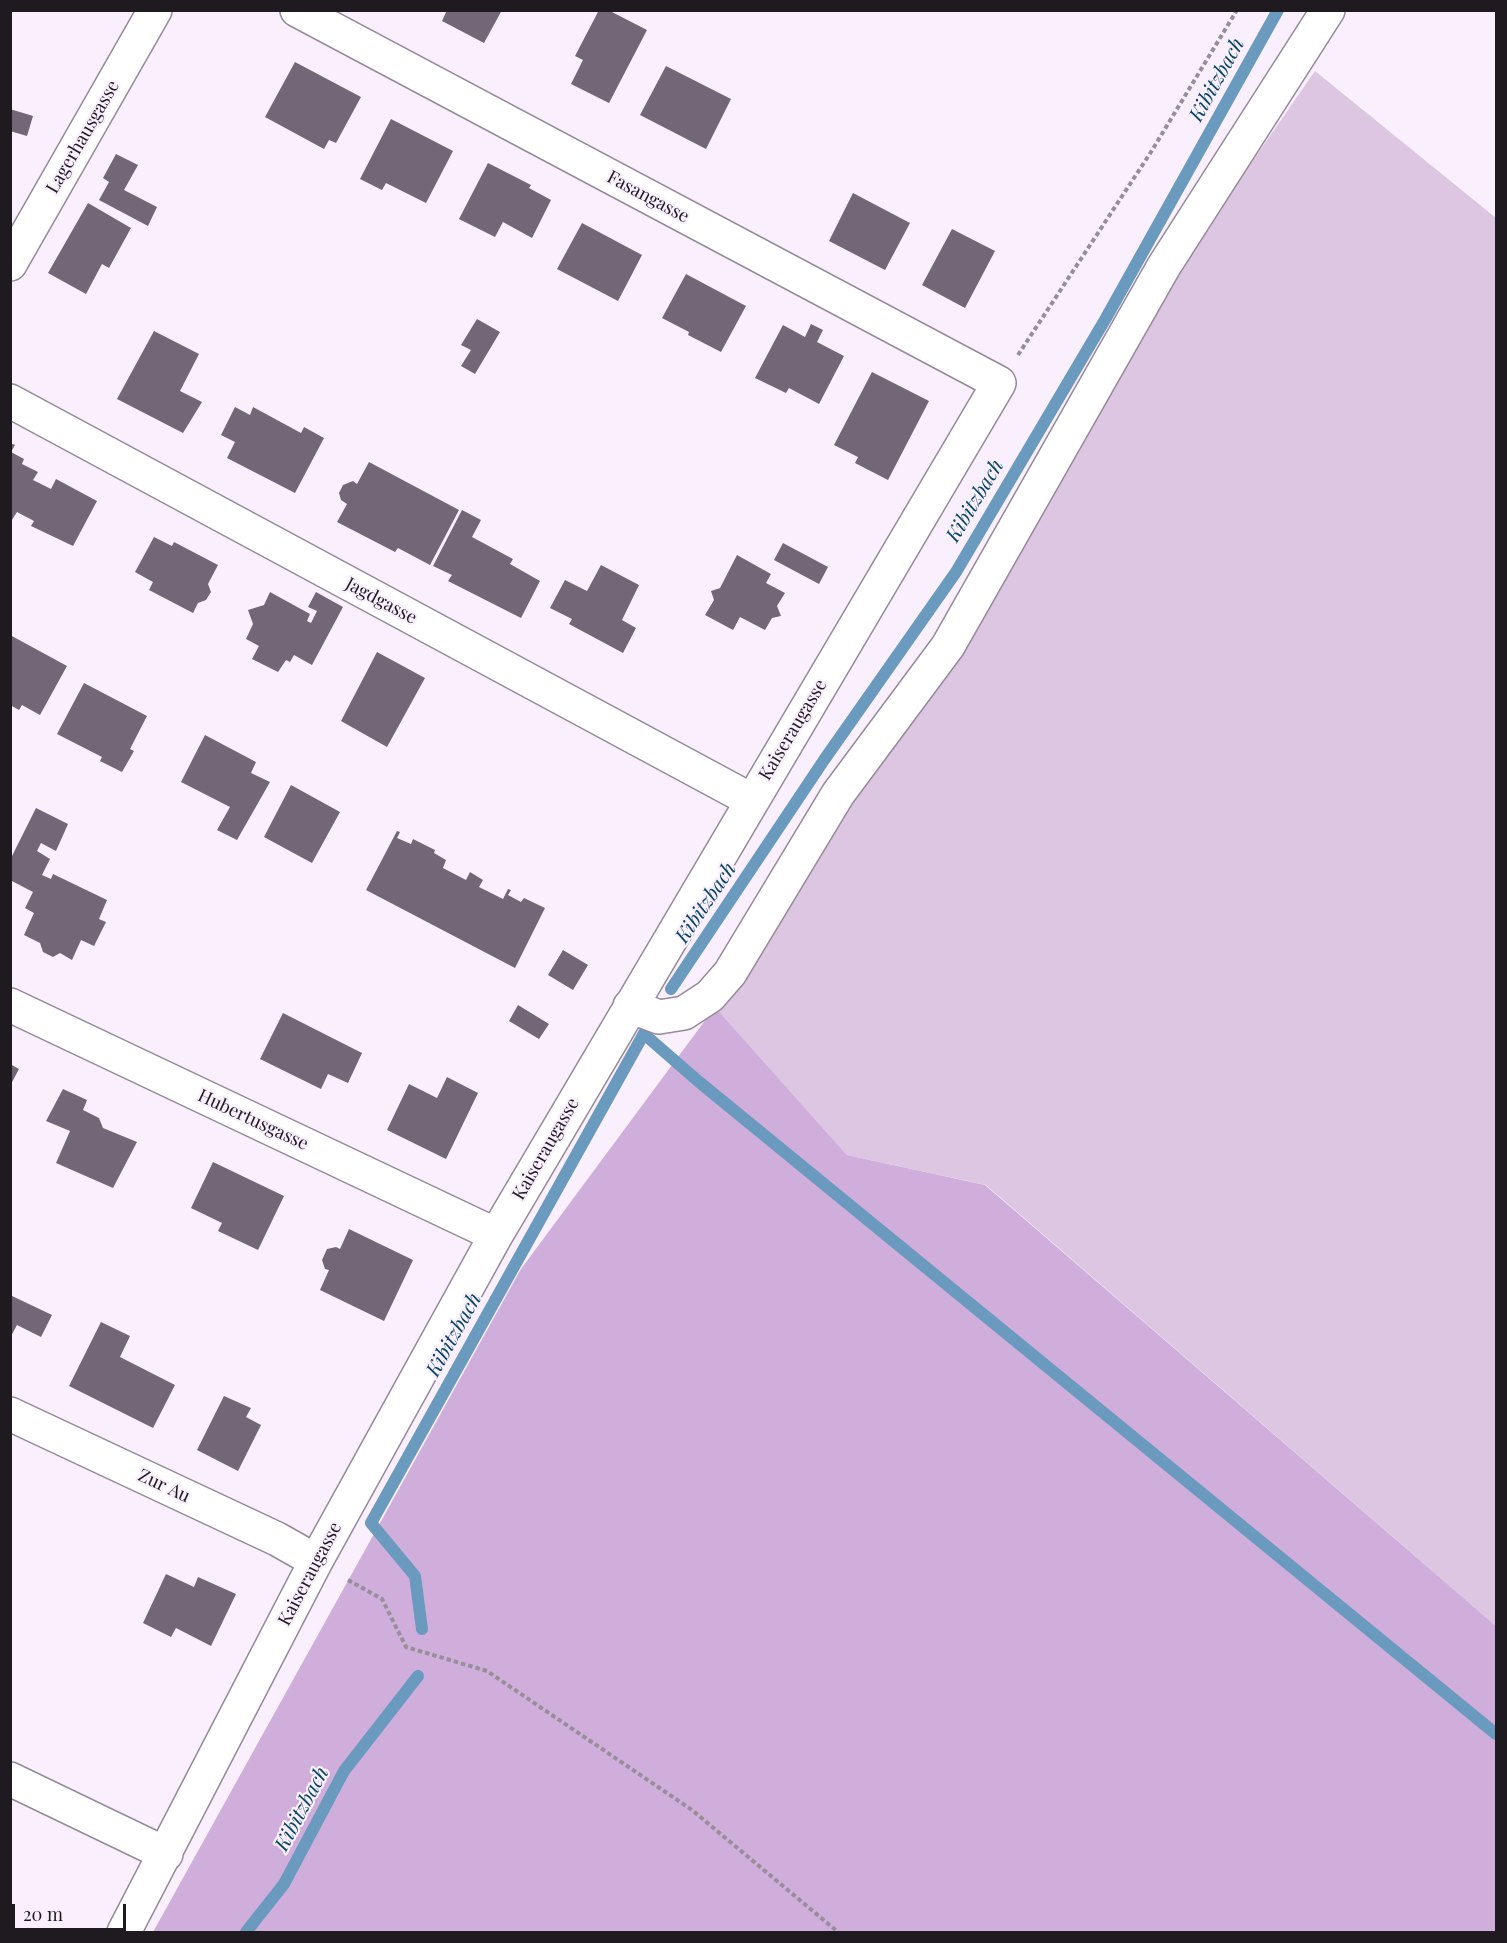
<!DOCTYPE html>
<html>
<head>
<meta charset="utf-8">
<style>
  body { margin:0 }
  #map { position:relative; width:1507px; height:1943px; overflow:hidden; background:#f9effd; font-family:"Playfair Display",serif }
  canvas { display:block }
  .frame { position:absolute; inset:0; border:12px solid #1e1a20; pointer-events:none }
  .scale { position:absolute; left:12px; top:1904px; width:114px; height:27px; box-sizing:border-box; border:3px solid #1e1a20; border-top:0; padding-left:8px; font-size:18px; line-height:21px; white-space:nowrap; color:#1e1a20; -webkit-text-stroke:4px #f9effd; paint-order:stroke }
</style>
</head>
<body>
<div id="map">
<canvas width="1507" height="1943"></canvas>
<div class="frame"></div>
<div class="scale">20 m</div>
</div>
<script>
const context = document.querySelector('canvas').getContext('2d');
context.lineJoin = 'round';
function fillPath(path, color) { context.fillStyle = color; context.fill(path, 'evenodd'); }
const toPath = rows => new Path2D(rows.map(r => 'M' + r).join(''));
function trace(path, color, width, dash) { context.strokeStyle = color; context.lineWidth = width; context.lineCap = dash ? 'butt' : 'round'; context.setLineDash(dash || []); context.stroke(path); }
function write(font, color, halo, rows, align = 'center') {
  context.font = font + ' "Playfair Display",serif'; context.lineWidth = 4.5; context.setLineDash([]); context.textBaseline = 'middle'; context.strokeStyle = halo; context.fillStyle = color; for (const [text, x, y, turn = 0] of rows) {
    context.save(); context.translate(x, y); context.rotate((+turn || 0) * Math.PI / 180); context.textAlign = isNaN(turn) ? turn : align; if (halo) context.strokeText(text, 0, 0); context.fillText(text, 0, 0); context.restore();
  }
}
fillPath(toPath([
  [1315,71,1496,218,1496,1626,986,1185,847,1155,715,1007,818,848,1102,399,1215,215]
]), '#dcc6e2');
fillPath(toPath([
  [715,1007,847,1155,985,1185,1496,1626,1496,1932,153,1932,521,1269]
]), '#d0aedb');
trace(toPath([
  [671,989,824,760,956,572,1106,318,1278,10],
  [644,1034,698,1081,1496,1734],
  [422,1629,415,1576,371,1523,647,1028],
  [246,1932,284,1884,344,1771,418,1676]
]), '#6a9abd', 12);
fillPath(toPath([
  [447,10,502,10,484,43,442,21],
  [599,10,608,10,647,30,609,103,571,84,583,60,575,56],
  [295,62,361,97,336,143,329,140,324,149,265,117],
  [666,66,731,99,706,149,640,115],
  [10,109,33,116,27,136,10,131],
  [391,119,453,151,426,203,386,183,382,190,360,179],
  [116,154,138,165,124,190,157,207,148,226,99,200,109,182,103,178],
  [488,163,531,185,529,188,551,200,532,238,503,222,495,237,459,219],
  [853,193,910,223,885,270,829,241],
  [88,203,131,228,109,268,102,264,86,294,48,273],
  [582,223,642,255,618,301,557,269],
  [952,229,995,251,965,308,922,285],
  [686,274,746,306,721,352,688,335,689,332,662,318],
  [477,319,500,332,475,374,461,366,471,350,461,345],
  [811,324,823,330,817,342,844,356,819,404,789,388,786,393,755,378,783,325,805,337],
  [154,331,199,354,180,391,202,402,183,433,117,399],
  [872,372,929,401,888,480,855,463,858,457,834,445],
  [235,407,250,415,253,407,301,433,304,427,324,438,295,493,227,458,235,442,221,435],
  [10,443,15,445,11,452,24,459,22,464,38,472,33,480,51,489,56,479,97,501,73,546,31,526,34,521,17,512,10,523],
  [369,462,459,510,430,565,398,548,395,552,337,522,347,504,341,500,339,493,343,485,353,481,357,484],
  [462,510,481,520,472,537,513,559,510,564,540,581,521,618,448,581,452,575,433,566],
  [154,537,172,546,174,542,218,565,208,584,211,592,206,600,198,603,193,613,149,590,153,582,135,572],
  [783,543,828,567,819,584,774,560],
  [737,555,771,574,766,583,785,593,777,606,781,616,772,618,765,630,740,617,733,630,705,615,714,600,711,591,720,588],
  [601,565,639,585,622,620,636,628,623,653,569,624,572,619,550,608,565,580,587,591],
  [270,592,310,614,307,621,311,623,317,611,308,607,316,592,343,607,312,665,294,655,290,662,286,660,278,672,252,659,259,646,246,639,253,624,248,610,264,605],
  [10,635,67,666,40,715,22,705,19,710,10,705],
  [377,652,425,678,387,747,341,721],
  [84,683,147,716,130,749,134,751,122,772,100,761,102,757,57,734],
  [205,735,256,762,251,773,270,782,237,840,217,830,230,807,181,782],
  [291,785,340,812,312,863,264,837],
  [36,808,68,824,56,851,41,843,37,851,50,859,42,875,51,879,53,874,107,900,99,919,106,922,94,946,81,940,72,960,60,953,53,957,43,952,40,943,24,935,34,913,25,908,33,892,10,880,10,860],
  [397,831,400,832,397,838,411,844,413,839,435,850,434,853,446,860,443,868,466,880,470,872,483,880,479,887,503,899,508,889,511,890,508,895,521,902,524,898,545,908,515,968,366,890],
  [563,950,588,965,573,990,548,975],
  [518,1005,549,1024,539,1039,509,1021],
  [283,1013,362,1053,348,1083,328,1074,321,1089,260,1059],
  [10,1064,19,1069,10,1086],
  [447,1077,478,1093,446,1159,387,1130,409,1084,437,1098],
  [63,1089,87,1100,83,1110,99,1118,103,1128,137,1142,113,1188,56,1163,70,1131,46,1121],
  [213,1162,284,1196,258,1250,218,1231,222,1223,191,1208],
  [349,1229,413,1260,384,1321,320,1290,329,1270,325,1269,322,1260,327,1249,336,1247,340,1249],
  [10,1295,52,1315,41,1337,17,1325,10,1338],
  [101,1322,130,1336,120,1357,175,1385,153,1428,69,1386],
  [224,1396,251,1408,246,1417,261,1425,238,1471,197,1450],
  [166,1574,194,1587,198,1577,236,1594,211,1646,176,1628,171,1637,143,1623]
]), '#726776');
const minor = toPath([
  [10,264,155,10],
  [10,401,751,800],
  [10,1005,496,1235],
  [630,1006,659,1017,684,1013,710,996,730,973,838,794,948,646,1164,266,1328,10],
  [10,1414,277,1539,316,1561],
  [10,1779,166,1854],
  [124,1932,316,1561,496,1235,999,383,297,10]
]);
trace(minor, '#968a9a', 36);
trace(toPath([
  [1018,355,1151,152,1237,10],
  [348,1580,382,1599,406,1647,487,1671,692,1810,838,1932]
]), '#968f9a', 4, [4.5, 3]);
trace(minor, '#fff', 33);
write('18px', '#1e1a20', '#f9effd', [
  ["Lagerhausgasse",83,137,-60],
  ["Fasangasse",648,197,28],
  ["Jagdgasse",381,601,28],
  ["Kaiseraugasse",793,730,-59],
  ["Hubertusgasse",253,1120,25],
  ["Kaiseraugasse",546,1149,-60],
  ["Zur Au",164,1486,25],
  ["Kaiseraugasse",310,1574,-62]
]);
write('italic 20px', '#054466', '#f9effd', [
  ["Kibitzbach",1217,80,-61],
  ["Kibitzbach",975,501,-59],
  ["Kibitzbach",706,903,-56],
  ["Kibitzbach",454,1335,-61],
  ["Kibitzbach",302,1809,-62]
]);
</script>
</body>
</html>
